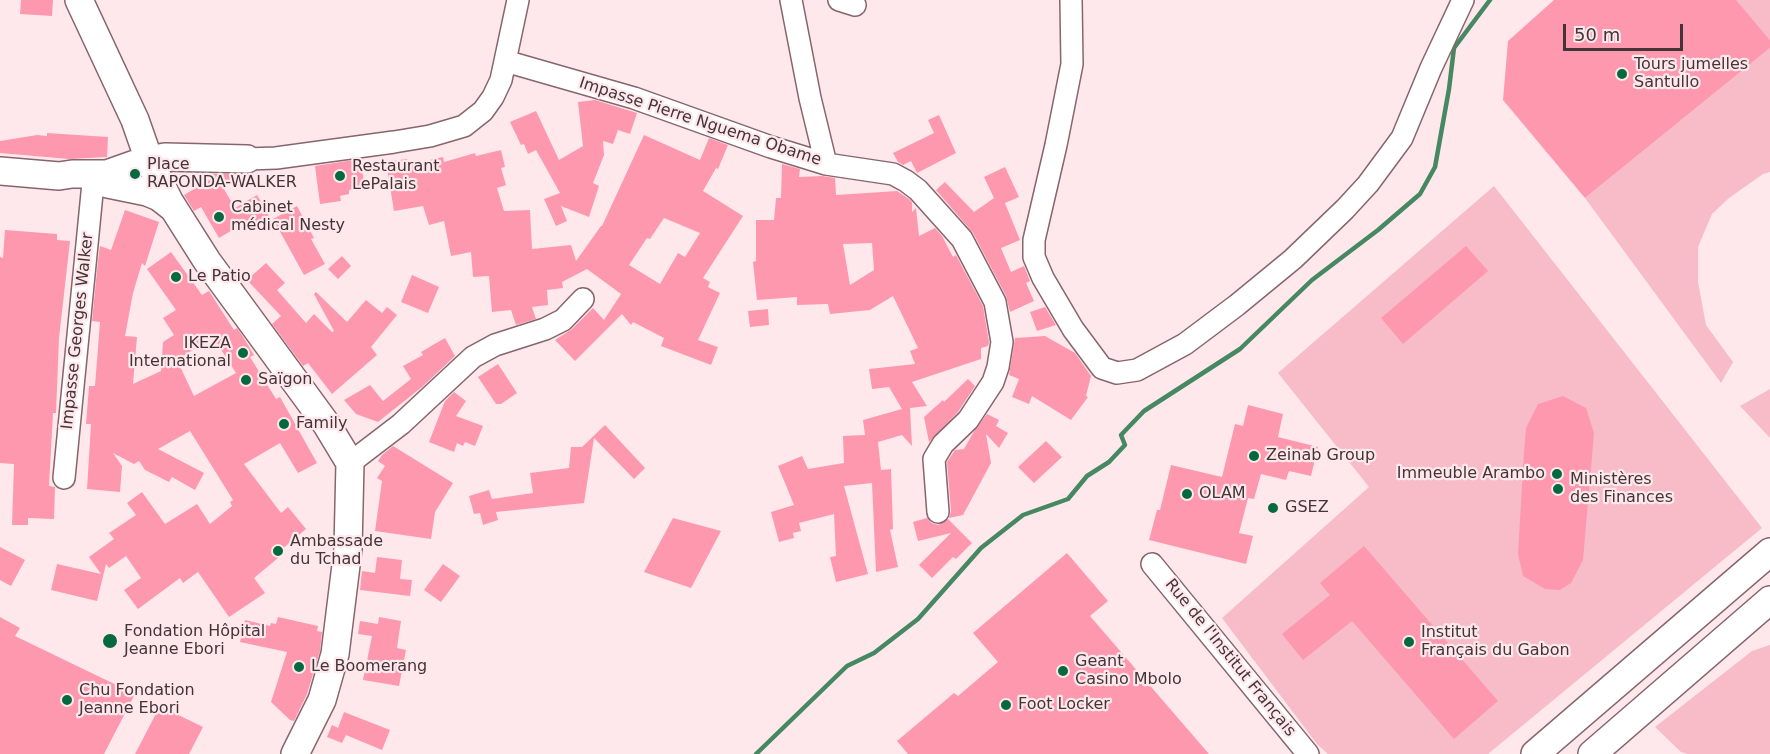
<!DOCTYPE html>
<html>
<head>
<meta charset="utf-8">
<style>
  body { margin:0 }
  #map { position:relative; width:1770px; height:754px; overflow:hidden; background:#ffe8ec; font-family:"DejaVu Sans",sans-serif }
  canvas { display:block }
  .scale { position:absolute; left:1563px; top:24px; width:120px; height:27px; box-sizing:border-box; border:3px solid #433537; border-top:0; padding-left:8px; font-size:18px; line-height:21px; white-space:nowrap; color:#433537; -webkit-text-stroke:4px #ffe8ec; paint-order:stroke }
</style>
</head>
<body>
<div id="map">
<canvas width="1770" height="754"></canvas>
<div class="scale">50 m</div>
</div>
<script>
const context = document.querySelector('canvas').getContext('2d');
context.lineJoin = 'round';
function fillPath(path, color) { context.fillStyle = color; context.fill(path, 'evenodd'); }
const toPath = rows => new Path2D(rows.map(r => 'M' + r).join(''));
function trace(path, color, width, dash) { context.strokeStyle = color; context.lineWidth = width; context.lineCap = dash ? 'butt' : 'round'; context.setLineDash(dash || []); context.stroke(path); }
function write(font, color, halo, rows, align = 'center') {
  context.font = font + ' "DejaVu Sans",sans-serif'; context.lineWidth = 4.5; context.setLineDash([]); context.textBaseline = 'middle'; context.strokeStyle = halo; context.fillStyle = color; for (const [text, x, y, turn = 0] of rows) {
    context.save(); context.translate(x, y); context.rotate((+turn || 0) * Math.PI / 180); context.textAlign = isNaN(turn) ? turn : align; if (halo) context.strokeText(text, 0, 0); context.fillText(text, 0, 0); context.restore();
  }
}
fillPath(toPath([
  [1735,0,1770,0,1770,40],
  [1770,48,1770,172,1763,174,1729,198,1712,214,1698,247,1698,282,1706,325,1733,362,1721,383,1585,198],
  [1494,186,1762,528,1488,754,1328,754,1317,744,1222,618,1369,487,1278,373],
  [1770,389,1770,438,1740,406],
  [1770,645,1770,754,1688,754,1681,752,1655,727,1752,651]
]), '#f7bcc8');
trace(toPath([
  [756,754,847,666,874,653,918,619,981,548,1023,515,1068,499,1087,476,1109,462,1125,445,1121,435,1144,411,1240,349,1312,280,1378,230,1420,194,1435,167,1449,89,1454,48,1490,0]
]), '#468862', 4.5);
fillPath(toPath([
  [21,0,53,0,52,16,20,14],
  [1554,0,1736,0,1770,40,1770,48,1585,198,1503,100,1508,41],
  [595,100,637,113,630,134,618,130,613,144,603,141,604,155,593,183,599,186,589,217,561,206,567,221,556,226,544,199,560,193,536,150,528,154,524,144,521,145,510,122,536,111,559,160,583,146,578,102],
  [939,115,956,153,917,173,911,161,903,165,898,162,893,153,934,133,928,120],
  [47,133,108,137,107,157,69,159,0,153,0,141,37,135,47,136],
  [644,135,700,160,709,138,728,145,718,169,716,168,703,191,743,216,703,278,710,282,708,287,720,293,698,340,718,347,711,365,661,346,664,338,633,322,631,325,622,314,575,361,555,340,572,329,593,308,604,320,621,294,587,269,562,282,563,288,547,290,548,305,532,307,536,319,516,325,511,310,492,312,489,276,473,277,471,252,451,256,444,221,429,225,423,206,394,211,386,162,407,159,408,165,443,157,444,162,475,153,476,156,501,150,505,167,501,168,506,185,497,188,504,211,530,210,532,249,571,245,576,261,601,226,602,226],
  [664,218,700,233,685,257,678,253,660,284,629,265,647,238,650,239],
  [360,159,365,187,349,190,349,194,340,196,341,201,320,204,315,166],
  [782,164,800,169,799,177,822,176,835,178,836,195,897,191,909,199,912,202,912,212,916,208,919,236,935,228,942,236,953,257,956,255,983,306,989,342,988,346,981,348,981,359,912,382,927,406,910,408,912,446,902,435,878,442,881,470,891,469,893,529,890,530,898,567,876,572,872,483,844,486,868,574,836,582,830,557,836,556,834,514,799,523,801,531,793,533,794,538,779,542,771,512,794,505,778,466,802,456,808,469,844,463,843,436,865,435,863,420,902,409,889,387,872,389,869,369,915,364,910,351,918,348,893,296,870,310,830,314,828,304,797,305,797,297,757,300,753,262,756,261,756,220,774,220,776,198,781,198],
  [872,243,874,270,850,285,843,244],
  [1005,167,1019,197,1005,203,1020,240,1001,248,1011,272,1024,266,1030,281,1026,283,1034,301,1010,312,1006,296,973,233,936,190,945,182,974,212,994,198,984,177],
  [211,174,232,174,234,178,221,184,235,208,257,195,269,215,247,228,244,223,219,238,201,207,194,211,184,195,213,178],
  [297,206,314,238,311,239,325,264,304,275,273,219],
  [125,210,159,222,145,266,142,263,133,293,125,336,137,337,133,384,161,371,163,342,174,335,163,318,176,310,147,269,171,252,202,295,209,291,234,330,237,328,242,335,254,355,250,357,276,399,280,397,317,463,298,473,280,443,244,464,281,513,288,507,306,529,281,550,284,553,254,578,265,593,229,617,198,572,183,583,180,578,138,609,124,590,141,578,126,556,109,568,106,564,97,601,51,590,57,564,101,574,89,557,114,539,109,533,136,515,127,503,142,492,165,524,197,504,210,524,232,506,230,502,233,500,190,431,158,449,204,473,195,490,172,477,169,482,145,470,139,461,134,464,113,453,122,466,120,492,87,489,91,424,86,424,89,386,95,386,100,322,92,321,98,261,100,246,111,250],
  [213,337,236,373,194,396,177,360],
  [5,230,57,234,57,240,70,241,59,338,56,413,53,413,49,486,55,487,54,519,28,518,28,525,12,525,14,464,0,463,0,257,3,258],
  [1466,246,1488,271,1403,344,1381,318],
  [342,256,351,266,338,279,328,269],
  [266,263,285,283,277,290,306,323,314,314,332,332,334,331,314,294,316,292,347,322,366,300,382,313,387,307,397,315,371,347,377,355,332,394,308,363,303,366,272,324,281,316,247,280],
  [412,275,439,287,428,313,401,302],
  [1045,307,1056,325,1037,331,1030,312],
  [768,309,769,325,750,327,748,311],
  [1045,336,1075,353,1091,376,1086,396,1088,397,1071,420,1032,396,1029,404,1012,397,1019,379,1009,375,1015,338],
  [445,338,455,356,422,387,378,422,356,414,344,400,370,385,383,401,411,379,403,366,423,355,421,352],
  [498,364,517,393,501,404,496,404,478,377],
  [968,379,975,386,958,412,929,442,924,417,943,400,944,402],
  [454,392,466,401,456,416,483,426,475,446,465,442,463,446,457,443,454,452,429,442,445,401],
  [1563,396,1586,408,1594,433,1583,560,1571,583,1560,590,1545,589,1523,576,1518,554,1524,452,1526,428,1538,404],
  [1248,405,1283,414,1278,437,1318,447,1311,476,1289,471,1286,480,1261,474,1254,499,1248,498,1239,533,1253,536,1246,564,1149,540,1157,510,1160,510,1171,465,1222,477,1235,424,1243,426],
  [987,414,999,420,996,426,1008,433,999,448,986,434,991,463,963,515,949,518,951,511,947,462,955,450,964,449,973,433],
  [605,425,645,468,634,479,594,438,584,503,496,512,498,520,483,525,480,513,474,514,469,496,489,490,492,499,533,493,530,473,569,468,571,447,582,447],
  [1046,441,1062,457,1034,483,1018,467],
  [393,446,453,483,435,512,431,539,375,531,382,481,377,478,385,466,378,461,382,455],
  [673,518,721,531,691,588,644,572],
  [927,518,932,523,938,525,948,519,972,543,956,559,953,557,932,578,919,565,951,533,918,541,913,522],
  [1364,546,1498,701,1454,739,1352,621,1303,660,1282,634,1330,595,1320,583],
  [0,547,25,560,11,586,0,580],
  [1067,553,1108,601,1090,616,1209,754,908,754,897,741,954,693,958,696,998,662,973,633],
  [377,557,402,560,400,579,412,580,410,596,360,590,362,571,375,573],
  [443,564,460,576,441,602,424,590],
  [0,617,20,628,15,636,135,694,104,754,0,754],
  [278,617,318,626,317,631,322,632,320,651,307,694,294,721,290,720,271,702,287,652,240,642,245,620,270,626,271,623,276,624],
  [379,617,401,621,397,648,406,650,399,686,363,680,372,636,358,634,360,621,378,624],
  [160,706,203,727,189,754,135,754],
  [344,712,390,730,382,750,346,735,342,743,327,737,332,725,338,728]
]), '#fd98af');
const minor = toPath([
  [791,0,810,98,826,164],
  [839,0,855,5],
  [1071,0,1072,64,1056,145,1034,240,1034,257,1043,278,1073,329,1102,368,1117,373,1137,370,1185,344,1237,305,1293,259,1345,209,1368,184,1402,138,1431,68,1463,0],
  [505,61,634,98,771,147,826,164,893,174,906,181,918,190,962,239,995,302,1002,342,998,367,993,382,968,420,943,444,934,459,938,512],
  [247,159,276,158,394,142,430,136,464,126,483,111,493,97,501,80,518,0],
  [350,463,401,424,473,357,495,345,545,329,563,320,583,299],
  [64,478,93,183],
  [1152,564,1308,754]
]);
const major = toPath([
  [79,0,135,120,149,160,169,201,207,261,327,425,350,463,348,549,335,654,322,700,295,754],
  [0,171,59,176,72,174,107,174,141,162,165,157,247,159],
  [108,184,147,192,159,197,173,208],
  [1535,754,1770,552],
  [1592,754,1770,600]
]);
trace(minor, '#86656c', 24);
trace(major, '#86656c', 30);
trace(minor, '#fff', 21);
trace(major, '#fff', 27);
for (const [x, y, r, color] of [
  [1622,74,6,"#04693e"],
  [135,174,6,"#04693e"],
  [340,176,6,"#04693e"],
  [219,217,6,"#04693e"],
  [176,277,6,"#04693e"],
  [243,353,6,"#04693e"],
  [246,380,6,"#04693e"],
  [284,424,6,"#04693e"],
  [1254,456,6,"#04693e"],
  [1557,474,6,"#04693e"],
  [1558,489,6,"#04693e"],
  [1187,494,6,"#04693e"],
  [1273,508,6,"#04693e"],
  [278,551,6,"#04693e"],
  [110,641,8,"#04693e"],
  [1409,642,6,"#04693e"],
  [299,667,6,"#04693e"],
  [1063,671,6,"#04693e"],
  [67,700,6,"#04693e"],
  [1006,705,6,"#04693e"]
]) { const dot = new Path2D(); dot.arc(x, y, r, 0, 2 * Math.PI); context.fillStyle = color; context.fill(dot); trace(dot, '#ffe8ec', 2); }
write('16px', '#433537', '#ffe8ec', [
  ["Tours jumelles",1634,65],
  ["Santullo",1634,83],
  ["Place",147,165],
  ["RAPONDA-WALKER",147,183],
  ["Restaurant",352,167],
  ["LePalais",352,185],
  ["Cabinet",231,208],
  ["médical Nesty",231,226],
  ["Le Patio",188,277],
  ["IKEZA",231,344,"right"],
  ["International",231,362,"right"],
  ["Saïgon",258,380],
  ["Family",296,424],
  ["Zeinab Group",1266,456],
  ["Immeuble Arambo",1545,474,"right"],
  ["Ministères",1570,480],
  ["des Finances",1570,498],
  ["OLAM",1199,494],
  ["GSEZ",1285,508],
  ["Ambassade",290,542],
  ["du Tchad",290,560],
  ["Fondation Hôpital",124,632],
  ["Jeanne Ebori",124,650],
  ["Institut",1421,633],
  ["Français du Gabon",1421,651],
  ["Geant",1075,662],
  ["Casino Mbolo",1075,680],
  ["Le Boomerang",311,667],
  ["Chu Fondation",79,691],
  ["Jeanne Ebori",79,709],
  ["Foot Locker",1018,705]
], 'left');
write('16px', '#433537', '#ffe8ec', [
  ["Impasse Pierre Nguema Obame",700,122,18],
  ["Impasse Georges Walker",78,331,-84],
  ["Rue de l'Institut Français",1230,658,51]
]);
</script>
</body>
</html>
